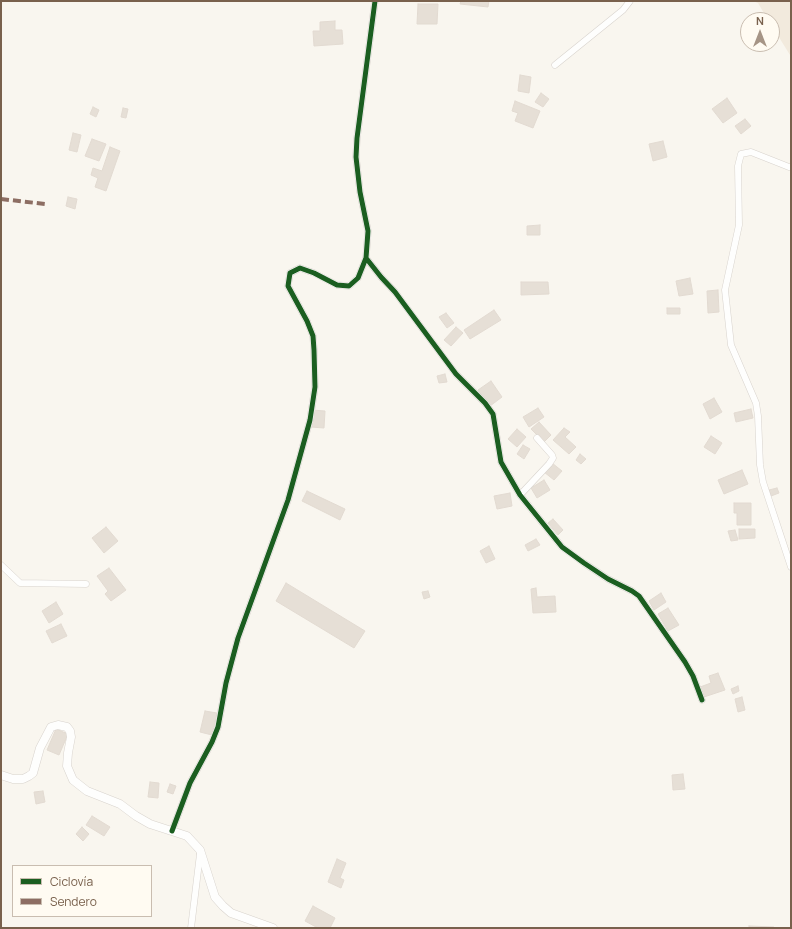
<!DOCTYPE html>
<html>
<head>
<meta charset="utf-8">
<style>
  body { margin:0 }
  #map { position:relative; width:792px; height:929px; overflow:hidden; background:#f9f6ef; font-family:Manrope,sans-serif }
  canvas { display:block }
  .frame { position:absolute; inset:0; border:2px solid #79614d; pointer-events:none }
  .legend { position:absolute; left:12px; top:865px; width:140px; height:52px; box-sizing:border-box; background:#fffbf2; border:1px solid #c9bdb0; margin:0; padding:5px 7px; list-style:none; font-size:12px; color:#79614d }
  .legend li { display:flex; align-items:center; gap:8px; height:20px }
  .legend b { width:20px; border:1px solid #c9bdb0 }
  .north { position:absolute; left:740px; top:12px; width:40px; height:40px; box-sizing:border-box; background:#fffbf2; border:1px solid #c9bdb0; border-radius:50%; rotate:0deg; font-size:11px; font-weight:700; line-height:16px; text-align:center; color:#79614d }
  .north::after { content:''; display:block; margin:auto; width:14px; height:18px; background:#a69586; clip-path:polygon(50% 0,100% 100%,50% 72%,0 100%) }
</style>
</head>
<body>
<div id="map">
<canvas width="792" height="929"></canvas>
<div class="frame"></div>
<ul class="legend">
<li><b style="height:5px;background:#1b5e20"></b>Ciclovía</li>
<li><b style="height:5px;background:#8d6e63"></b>Sendero</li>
</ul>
<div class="north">N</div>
</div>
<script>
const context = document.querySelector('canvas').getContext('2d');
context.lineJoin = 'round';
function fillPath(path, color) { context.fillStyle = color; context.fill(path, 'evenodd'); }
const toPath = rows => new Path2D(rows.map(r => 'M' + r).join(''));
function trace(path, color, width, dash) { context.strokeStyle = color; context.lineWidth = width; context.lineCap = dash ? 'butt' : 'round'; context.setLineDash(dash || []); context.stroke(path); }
fillPath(toPath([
  [753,1,791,1,790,55,772,26,772,20,768,20,758,3]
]), '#f2eadd');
const building = toPath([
  [461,1,489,1,488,7,460,4,461,1],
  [418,4,438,4,437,24,417,24,418,4],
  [335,21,335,30,342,30,343,44,314,46,313,31,320,31,320,22,335,21],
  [520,75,531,77,529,93,518,91,520,75],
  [541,93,549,99,543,107,535,102,541,93],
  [727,98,737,113,723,123,712,109,727,98],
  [515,101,540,111,533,128,515,121,518,113,512,111,515,101],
  [93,107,99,110,96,117,90,114,93,107],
  [123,108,128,109,126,118,121,117,123,108],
  [745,119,751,126,741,134,735,126,745,119],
  [73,133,81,135,77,152,69,150,73,133],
  [92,139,106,144,99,161,85,156,92,139],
  [663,141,667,157,653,161,649,144,663,141],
  [110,147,120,151,106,191,95,187,98,178,91,175,93,168,102,171,110,147],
  [68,197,77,199,75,209,66,206,68,197],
  [540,225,540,235,527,235,527,226,540,225],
  [690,278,693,294,679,296,676,281,690,278],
  [521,282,548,282,549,294,521,295,521,282],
  [718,290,719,312,708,313,707,291,718,290],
  [667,308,680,308,680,314,667,314,667,308],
  [494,310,501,320,470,339,464,330,494,310],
  [446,313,454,323,447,328,439,317,446,313],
  [456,327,463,333,451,346,444,340,456,327],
  [445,374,447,382,439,383,437,376,445,374],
  [491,381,502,397,490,406,478,390,491,381],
  [714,398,722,412,710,419,703,404,714,398],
  [538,408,544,417,529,427,523,417,538,408],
  [751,409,753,418,736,422,734,413,751,409],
  [312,410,325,411,324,428,311,427,312,410],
  [539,422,551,435,544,442,531,429,539,422],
  [564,428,570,432,565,437,576,447,569,454,553,440,564,428],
  [517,429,526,437,517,447,508,439,517,429],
  [711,436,722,443,715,454,704,447,711,436],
  [523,445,530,449,524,459,517,454,523,445],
  [580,454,586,459,581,464,576,460,580,454],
  [552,463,562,471,554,480,544,472,552,463],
  [742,470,748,484,724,494,718,480,742,470],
  [544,480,550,490,537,498,531,488,544,480],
  [777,488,779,493,771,496,769,490,777,488],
  [307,491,345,509,340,520,302,501,307,491],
  [510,493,512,506,497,509,494,496,510,493],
  [734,503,751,503,751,525,737,525,737,513,734,513,734,503],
  [553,519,563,530,558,535,548,523,553,519],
  [106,527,118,541,104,553,92,538,106,527],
  [739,529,755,529,755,538,739,539,739,529],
  [735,530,738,540,731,541,728,531,735,530],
  [536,539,540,545,528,551,525,545,536,539],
  [489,546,495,559,486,563,480,551,489,546],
  [109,568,126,590,111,601,105,594,108,591,97,576,109,568],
  [286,583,365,631,354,648,276,601,286,583],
  [536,588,537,597,555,596,556,612,533,613,531,589,536,588],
  [428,591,430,597,424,599,422,592,428,591],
  [661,593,666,602,654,610,649,601,661,593],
  [56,602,63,614,49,623,42,611,56,602],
  [668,608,679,625,668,631,658,614,668,608],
  [61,624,67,636,52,643,46,631,61,624],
  [718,673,725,690,704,697,700,687,711,683,709,676,718,673],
  [738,686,739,691,733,694,731,689,738,686],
  [742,697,745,710,738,712,735,699,742,697],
  [205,711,217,713,212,735,200,732,205,711],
  [56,729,68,734,59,755,47,750,56,729],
  [683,774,685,789,673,790,672,775,683,774],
  [150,782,159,783,158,798,148,797,150,782],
  [170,784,176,786,173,794,167,792,170,784],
  [43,791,45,802,36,804,34,792,43,791],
  [92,816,110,827,104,836,86,825,92,816],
  [82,827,89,834,83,841,76,834,82,827],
  [337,859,346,863,340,878,344,880,341,888,328,882,337,859],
  [313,906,335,918,330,928,318,928,305,921,313,906],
  [749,926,774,927,774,928,749,928,749,926]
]);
fillPath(building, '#e6dfd6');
trace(building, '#e2dad1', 1);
const minor = toPath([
  [555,65,623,10,630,1],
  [791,167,789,167,751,152,741,154,738,166,739,225,725,290,731,345,756,403,758,416,760,465,763,482,791,567],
  [366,258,381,277,395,292,456,374,485,403,493,414,501,462,520,495,562,547,584,563,608,579,632,591,639,596,685,662,693,676,702,700],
  [520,495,549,464,553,458,552,455,537,438],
  [1,565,20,583,86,584],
  [172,831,190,783,212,742,218,727,226,683,238,638,288,500,310,420,315,387,314,350,313,336,307,321,288,286,290,273,300,268,314,273,337,285,349,286,358,278,366,258,368,231,360,192,356,157,357,138,375,1],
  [191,928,200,854]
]);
const tertiary = toPath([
  [1,775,13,779,23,779,29,776,33,773,40,748,51,727,58,725,67,727,70,731,71,737,68,753,67,766,73,780,87,791,120,804,136,816,150,824,187,836,200,850,215,897,223,906,231,913,273,928]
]);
trace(minor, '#d8d3cd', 7);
trace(tertiary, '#d8d3cd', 9);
trace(minor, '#fefefd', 6);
trace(tertiary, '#fefefd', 8);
trace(toPath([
  [1,199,45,204]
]), '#8d6e63', 4, [8, 4]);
trace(toPath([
  [366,258,381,277,395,292,456,374,485,403,493,414,501,462,520,495,562,547,584,563,608,579,632,591,639,596,685,662,693,676,702,700],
  [172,831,190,783,212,742,218,727,226,683,238,638,288,500,310,420,315,387,314,350,313,336,307,321,288,286,290,273,300,268,314,273,337,285,349,286,358,278,366,258,368,231,360,192,356,157,357,138,375,1]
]), '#1b5e20', 5);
</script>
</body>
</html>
